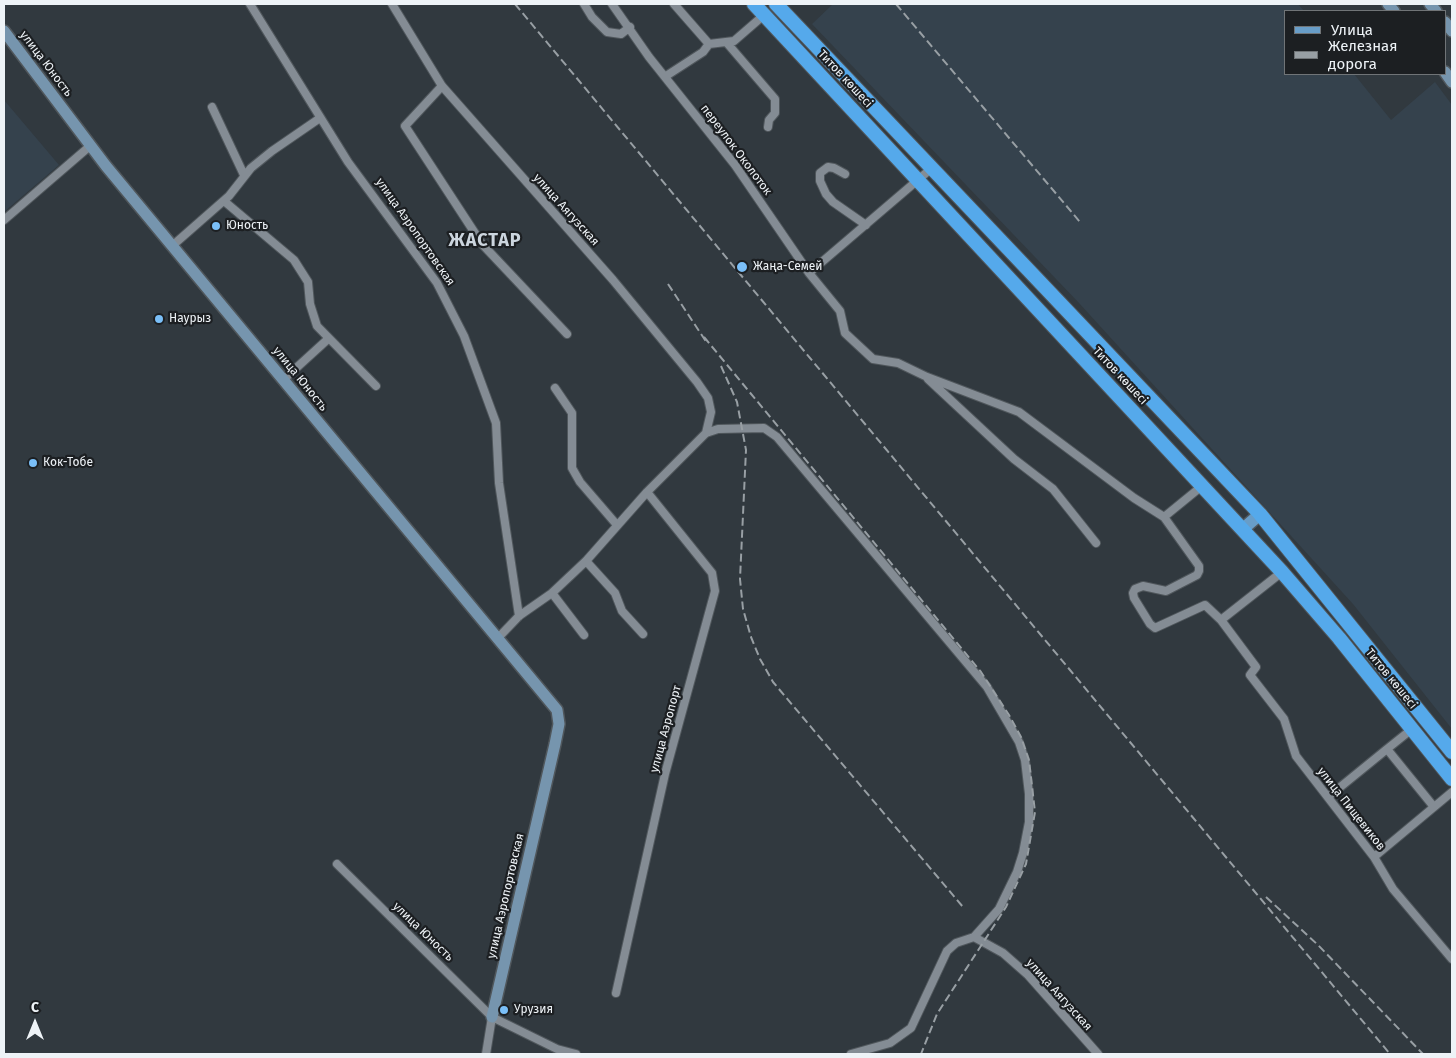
<!DOCTYPE html>
<html>
<head>
<meta charset="utf-8">
<style>
  body { margin:0 }
  #map { position:relative; width:1456px; height:1058px; overflow:hidden; background:#31393f; font-family:"Fira Sans",sans-serif }
  canvas { display:block }
  .frame { position:absolute; inset:0; border:5px solid #eef3f7; pointer-events:none }
  .legend { position:absolute; left:1284px; top:10px; width:162px; height:65px; box-sizing:border-box; background:#1c1f22; border:1px solid #707477; margin:0; padding:6px 9px; list-style:none; font-size:15px; color:#eef3f7 }
  .legend li { display:flex; align-items:center; gap:10px; height:25px }
  .legend b { width:25px; border:1px solid #707477 }
  .north { position:absolute; left:10px; top:998px; width:50px; height:50px; -webkit-text-stroke:4px #1c1f22; paint-order:stroke; rotate:0deg; font-size:14px; font-weight:700; line-height:20px; text-align:center; color:#eef3f7 }
  .north::after { content:''; display:block; margin:auto; width:18px; height:22px; background:#eef3f7; clip-path:polygon(50% 0,100% 100%,50% 72%,0 100%) }
</style>
</head>
<body>
<div id="map">
<canvas width="1456" height="1058"></canvas>
<div class="frame"></div>
<ul class="legend">
<li><b style="height:6px;background:#689dc8"></b>Улица</li>
<li><b style="height:6px;background:#989fa4"></b>Железная дорога</li>
</ul>
<div class="north">С</div>
</div>
<script>
const context = document.querySelector('canvas').getContext('2d');
context.lineJoin = 'round';
function fillPath(path, color) { context.fillStyle = color; context.fill(path, 'evenodd'); }
const toPath = rows => new Path2D(rows.map(r => 'M' + r).join(''));
function trace(path, color, width, dash) { context.strokeStyle = color; context.lineWidth = width; context.lineCap = dash ? 'butt' : 'round'; context.setLineDash(dash || []); context.stroke(path); }
function write(font, color, halo, rows, align = 'center') {
  context.font = font + ' "Fira Sans",sans-serif'; context.lineWidth = 4.5; context.setLineDash([]); context.textBaseline = 'middle'; context.strokeStyle = halo; context.fillStyle = color; for (const [text, x, y, turn = 0] of rows) {
    context.save(); context.translate(x, y); context.rotate((+turn || 0) * Math.PI / 180); context.textAlign = isNaN(turn) ? turn : align; if (halo) context.strokeText(text, 0, 0); context.fillText(text, 0, 0); context.restore();
  }
}
fillPath(toPath([
  [833,4,1298,4,1304,11,1285,11,1285,74,1354,74,1391,120,1435,82,1452,105,1452,729,1353,604,1079,303,812,24],
  [4,100,59,165,4,212]
]), '#35424d');
const street = toPath([
  [250,4,348,162,437,283,464,336,496,423,499,483,519,616],
  [392,4,442,86,613,280,697,382,708,398,711,412,706,433],
  [584,4,592,17,607,32,621,34,630,27],
  [612,4,649,57,735,165,809,273,840,311,845,333,873,359,898,363,927,377,1019,412,1134,498,1164,517,1199,566,1199,571,1197,575,1166,591,1143,586,1135,589,1133,593,1134,598,1150,624,1155,628,1205,605,1221,620,1256,667,1250,675,1284,719,1296,756,1374,857,1393,889,1452,959],
  [674,4,709,44],
  [727,43,775,99,775,113,769,120,768,127],
  [666,76,703,52,709,44,734,41,764,15],
  [442,86,405,126,482,244,567,334],
  [212,107,244,175],
  [845,174,834,168,828,167,820,173,820,181,826,194,833,202,866,225],
  [224,201,294,260,308,282,310,304,317,326,376,386],
  [4,220,90,146],
  [172,246,229,196,251,168,272,151,320,118],
  [809,273,933,167],
  [928,379,1014,459,1053,489,1096,543],
  [283,380,328,339],
  [555,388,572,413,572,468,580,482,617,525],
  [1164,517,1202,486],
  [586,561,615,593,622,611,643,634],
  [552,593,584,635],
  [1221,620,1282,572],
  [497,639,519,616,552,593,586,561,647,492,706,433,718,429,764,428,777,437,987,687,1019,742,1025,760,1029,794,1029,822,1023,853,1017,872,999,909,974,937],
  [1412,729,1387,749,1434,807,1452,792],
  [1328,797,1387,749],
  [1374,857,1434,807],
  [337,864,492,1017,557,1049,576,1054],
  [616,993,665,774,715,591,712,573,647,492],
  [486,1054,492,1017],
  [851,1054,890,1043,911,1028,947,951,956,943,974,937,1003,953,1028,975,1098,1054]
]);
const secondary = toPath([
  [1388,4,1394,11],
  [1430,4,1436,11],
  [1445,22,1452,31],
  [4,31,106,166,557,710,559,724,555,744,492,1017],
  [1445,72,1452,82]
]);
const primary = toPath([
  [1243,529,1260,514]
]);
const highway = toPath([
  [754,4,1282,572,1339,638,1452,779],
  [776,4,1260,514,1452,752]
]);
trace(street, '#50575c', 10);
trace(secondary, '#50575c', 14);
trace(primary, '#50575c', 15);
trace(highway, '#50575c', 16);
trace(street, '#848c94', 8);
trace(secondary, '#7695ae', 11);
trace(primary, '#689dc8', 12);
trace(highway, '#55a9eb', 14);
trace(toPath([
  [515,4,1390,1054],
  [896,4,1080,222],
  [668,284,707,343],
  [704,337,981,672,1009,715,1021,737,1029,760,1035,812,1026,864,1006,907,937,1014,921,1054],
  [721,366,737,402,746,450,740,579,743,609,751,637,760,659,773,682,963,907],
  [1266,897,1318,945,1423,1054]
]), '#989fa4', 2, [8, 4]);
for (const [x, y, r, color] of [
  [216,226,5,"#7abff8"],
  [742,267,6,"#7abff8"],
  [159,319,5,"#7abff8"],
  [33,463,5,"#7abff8"],
  [504,1010,5,"#7abff8"]
]) { const dot = new Path2D(); dot.arc(x, y, r, 0, 2 * Math.PI); context.fillStyle = color; context.fill(dot); trace(dot, '#1c1f22', 2); }
write('12px', '#eef3f7', '#1c1f22', [
  ["улица Юность",46,64,53],
  ["Титов көшесі",845,79,47],
  ["переулок Околоток",736,150,53],
  ["улица Аягузская",566,210,48],
  ["улица Аэропортовская",415,232,55],
  ["Титов көшесі",1120,376,47],
  ["улица Юность",300,379,51],
  ["Титов көшесі",1391,679,51],
  ["улица Аэропорт",666,729,-75],
  ["улица Пищевиков",1351,809,52],
  ["улица Аэропортовская",506,896,-77],
  ["улица Юность",423,932,44],
  ["улица Аягузская",1059,995,48]
]);
write('12px', '#eef3f7', '#1c1f22', [
  ["Юность",226,226],
  ["Жаңа-Семей",753,267],
  ["Наурыз",169,319],
  ["Кок-Тобе",43,463],
  ["Урузия",514,1010]
], 'left');
context.letterSpacing = '1px';
write('bold 18px', '#ccd5de', '#1c1f22', [
  ["ЖАСТАР",485,241]
]);
context.letterSpacing = '0px';
</script>
</body>
</html>
